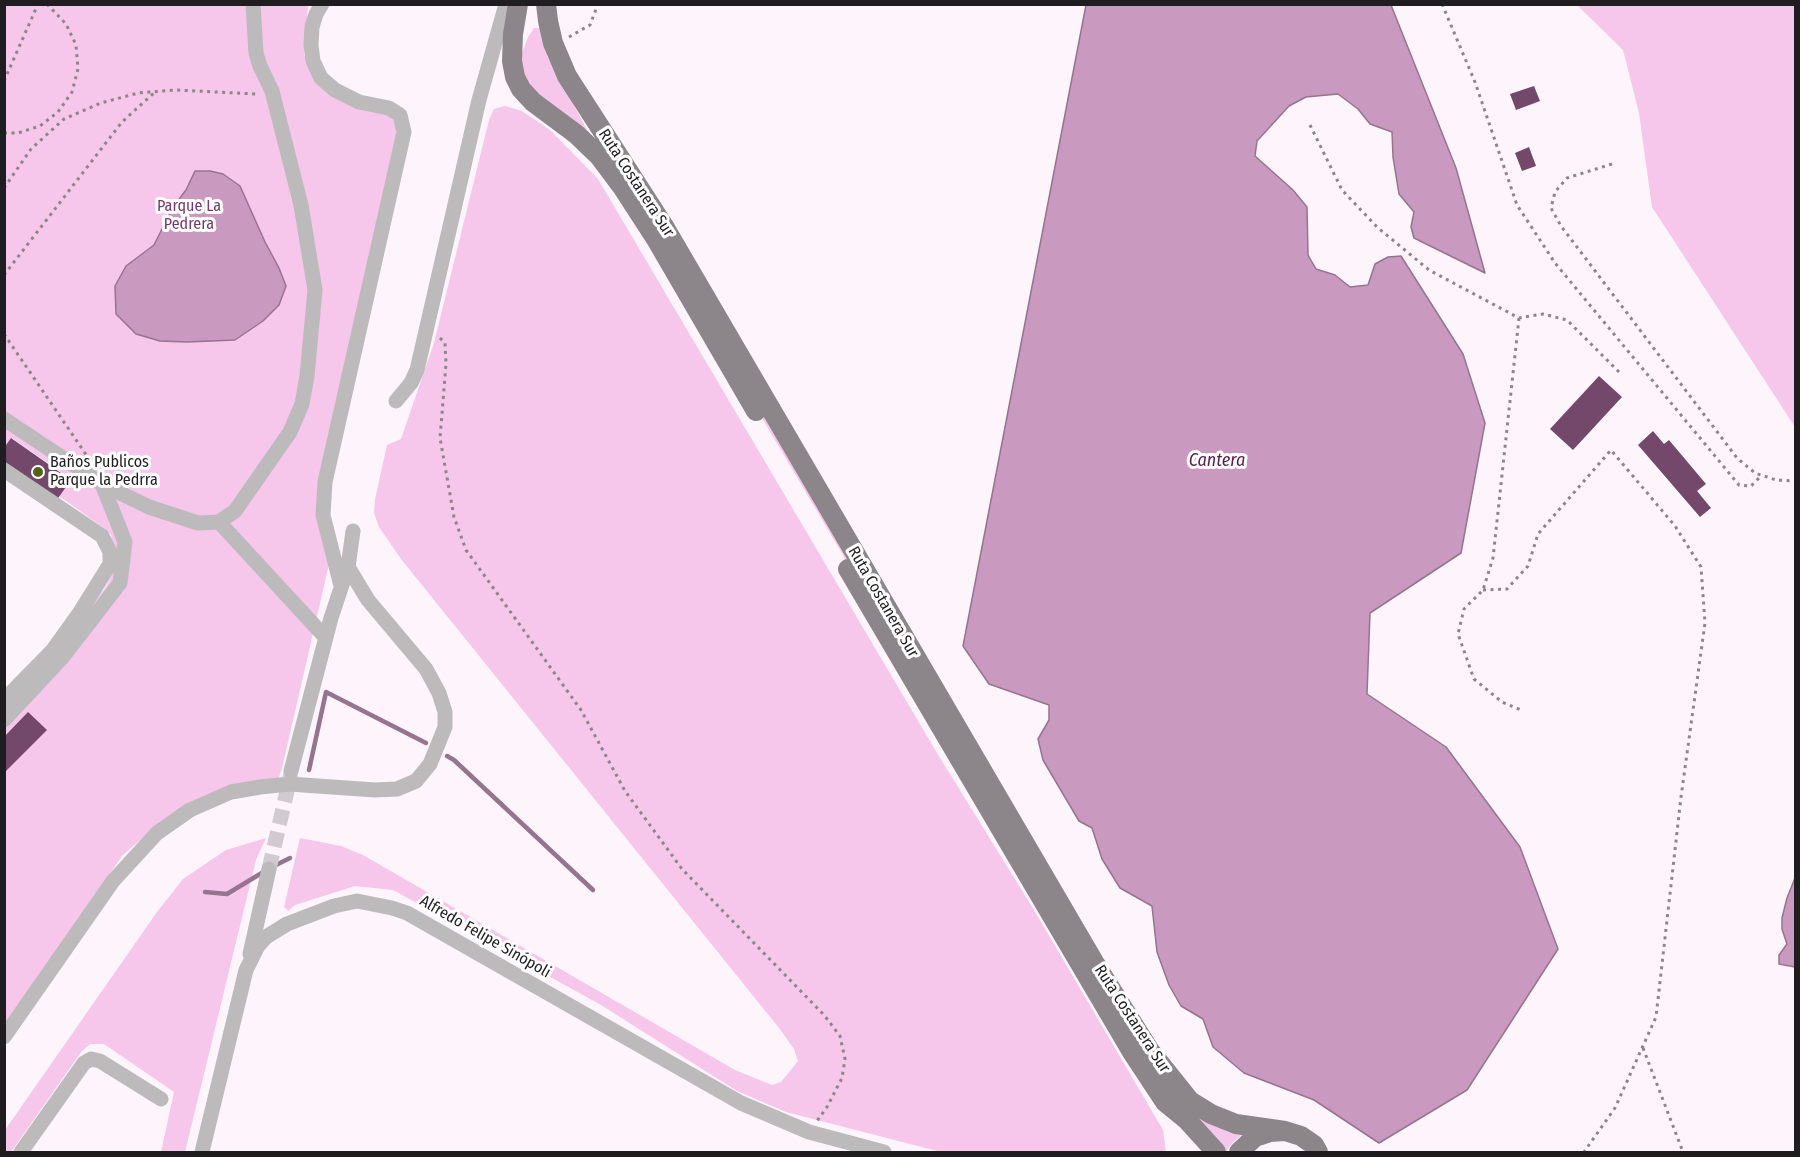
<!DOCTYPE html>
<html>
<head>
<meta charset="utf-8">
<style>
  body { margin:0 }
  #map { position:relative; width:1800px; height:1157px; overflow:hidden; background:#fdf5fb; font-family:"Fira Sans Condensed",sans-serif }
  canvas { display:block }
  .frame { position:absolute; inset:0; border:6px solid #1f1d1f; pointer-events:none }
</style>
</head>
<body>
<div id="map">
<canvas width="1800" height="1157"></canvas>
<div class="frame"></div>
</div>
<script>
const context = document.querySelector('canvas').getContext('2d');
context.lineJoin = 'round';
function fillPath(path, color) { context.fillStyle = color; context.fill(path, 'evenodd'); }
const toPath = rows => new Path2D(rows.map(r => 'M' + r).join(''));
function trace(path, color, width, dash) { context.strokeStyle = color; context.lineWidth = width; context.lineCap = dash ? 'butt' : 'round'; context.setLineDash(dash || []); context.stroke(path); }
function write(font, color, halo, rows, align = 'center') {
  context.font = font + ' "Fira Sans Condensed",sans-serif'; context.lineWidth = 6; context.setLineDash([]); context.textBaseline = 'middle'; context.strokeStyle = halo; context.fillStyle = color; for (const [text, x, y, turn = 0] of rows) {
    context.save(); context.translate(x, y); context.rotate((+turn || 0) * Math.PI / 180); context.textAlign = isNaN(turn) ? turn : align; if (halo) context.strokeText(text, 0, 0); context.fillText(text, 0, 0); context.restore();
  }
}
fillPath(toPath([
  [1793,4,1795,7,1795,427,1652,207,1639,113,1623,50,1577,5],
  [5,5,308,5,304,55,311,71,389,115,396,121,397,131,317,488,318,513,329,564,282,768,278,780,171,814,139,841,122,856,5,1025,5,712,41,672,105,588,113,573,116,562,111,535,104,528,59,496,71,479,12,438,5,448],
  [534,28,544,28,547,56,586,128,637,198,1155,1077,1182,1103,1244,1133,1232,1143,1226,1152,1219,1152,1156,1085,629,193,521,79,521,56,528,37],
  [505,106,522,111,550,130,598,179,937,753,1034,910,1163,1130,1166,1152,941,1152,786,1112,737,1091,601,1005,393,890,355,886,295,905,288,911,284,907,300,838,341,846,363,855,735,1070,772,1085,781,1082,798,1061,794,1049,779,1028,401,559,379,527,374,513,375,499,387,445,401,439,434,343,489,120,494,109],
  [266,838,256,860,185,1152,161,1152,174,1092,104,1044,90,1044,82,1051,11,1152,5,1152,5,1130,157,912,183,879,226,850]
]), '#f6c6eb');
const water = toPath([
  [1086,5,1391,5,1456,168,1485,273,1414,238,1411,227,1414,212,1399,194,1393,157,1392,132,1370,124,1358,109,1338,94,1306,97,1289,106,1257,141,1255,156,1293,190,1307,207,1308,255,1316,269,1335,275,1350,287,1368,285,1375,264,1388,257,1401,256,1463,354,1485,423,1461,553,1370,613,1367,694,1446,747,1520,847,1558,949,1467,1090,1379,1143,1314,1100,1244,1073,1213,1047,1203,1019,1181,1006,1169,985,1157,952,1152,906,1120,888,1102,859,1092,828,1079,821,1043,760,1038,739,1049,720,1049,705,989,684,963,646,1086,5],
  [195,171,210,171,223,174,240,186,265,242,279,268,286,286,279,305,263,321,235,340,187,342,160,341,136,334,116,314,115,286,126,266,154,245,173,207,186,190,195,171],
  [1795,878,1795,967,1779,964,1779,955,1787,944,1782,929,1782,918,1787,898,1795,878]
]);
fillPath(water, '#c999bf');
trace(water, '#96748f', 1.5);
trace(toPath([
  [447,756,454,760,593,890],
  [309,770,326,692,426,743],
  [272,867,290,858],
  [205,892,227,894,265,871]
]), '#96748f', 4.5);
fillPath(toPath([
  [1534,86,1540,101,1516,110,1510,94],
  [1529,147,1536,166,1522,171,1515,153],
  [1599,376,1622,397,1573,450,1550,429],
  [1653,431,1664,444,1669,440,1706,484,1697,491,1711,508,1700,517,1638,445],
  [11,438,71,480,56,501,4,465,4,448],
  [28,712,47,730,4,773,4,737]
]), '#73486b');
trace(toPath([
  [269,869,291,774]
]), '#d1cacf', 15, [15, 8]);
trace(toPath([
  [1442,4,1475,82,1517,205,1555,263,1739,485,1751,486,1762,475],
  [569,37,590,25,598,4],
  [4,81,38,4],
  [1310,125,1342,190,1377,227,1429,270,1519,318,1543,314,1567,320,1621,374],
  [4,133,18,133,40,126,58,112,72,92,78,69,76,45,66,24,47,4],
  [1612,164,1567,178,1555,192,1551,208,1561,226,1737,458,1755,473,1776,480,1796,481],
  [4,188,31,149,64,119,101,103,138,93,176,90,257,94],
  [4,275,122,122,156,91],
  [1519,318,1493,558,1483,590,1464,609,1458,634,1474,679,1502,702,1521,710],
  [4,334,87,456],
  [440,338,445,343,446,364,440,438,454,517,466,550,581,710,625,791,682,869,824,1015,840,1036,845,1059,842,1078,827,1107,817,1121],
  [1483,590,1507,589,1528,566,1538,534,1611,450,1675,526,1701,567,1705,623,1681,797,1656,1017,1615,1108,1584,1152],
  [1643,1048,1683,1152]
]), '#8b868a', 3, [3, 4.5]);
trace(toPath([
  [322,4,316,14,312,27,311,45,313,61,321,78,335,90,359,102,389,108,400,115,404,132,325,482,323,515,341,586],
  [396,401,411,383,417,370,479,100,506,4],
  [4,419,102,484,149,507,198,523,219,522,235,511,290,432,302,404,307,376,315,290,301,205,272,91,260,66,256,53,253,4],
  [4,470,102,536,110,552,110,564,80,612,52,651,4,700],
  [219,522,326,638],
  [4,720,62,658,120,583,125,542,102,484],
  [291,771,331,618,348,567,353,531],
  [250,954,269,869],
  [4,1037,113,881,157,833,190,810,231,792,260,787,289,784,375,790,397,789,416,781,430,764,445,727,445,712,439,693,426,669,368,600,348,567],
  [21,1152,84,1063,91,1059,100,1061,161,1099],
  [202,1152,246,970,258,946,266,937,287,924,334,906,357,901,392,908,407,913,741,1103,809,1132,884,1152]
]), '#bdbabc', 15);
trace(toPath([
  [518,4,513,34,512,61,515,77,521,89,533,102,576,134,599,156,623,188,656,239,756,411],
  [546,4,548,21,553,43,567,76,665,228,1094,962,1150,1051,1190,1101,1211,1114,1236,1124,1285,1131],
  [848,569,1132,1052,1165,1102,1187,1120,1216,1152],
  [1239,1152,1255,1137,1270,1132,1285,1131,1301,1136,1314,1145,1318,1152]
]), '#8c868a', 20);
for (const [x, y, r, color] of [
  [38,472,6,"#4f6512"]
]) { const dot = new Path2D(); dot.arc(x, y, r, 0, 2 * Math.PI); context.fillStyle = color; context.fill(dot); trace(dot, '#fff', 2); }
write('16px', '#1f1d1f', '#fff', [
  ["Ruta Costanera Sur",636,183,57],
  ["Ruta Costanera Sur",883,602,60],
  ["Alfredo Felipe Sinópoli",485,937,30],
  ["Ruta Costanera Sur",1132,1019,57]
]);
write('16px', '#763a6c', '#fff', [
  ["Parque La",189,207],
  ["Pedrera",189,225]
]);
write('16px', '#1f1d1f', '#fff', [
  ["Baños Publicos",50,463],
  ["Parque la Pedrra",50,481]
], 'left');
write('italic 18px', '#571e4e', '#fff', [
  ["Cantera",1217,461]
]);
</script>
</body>
</html>
